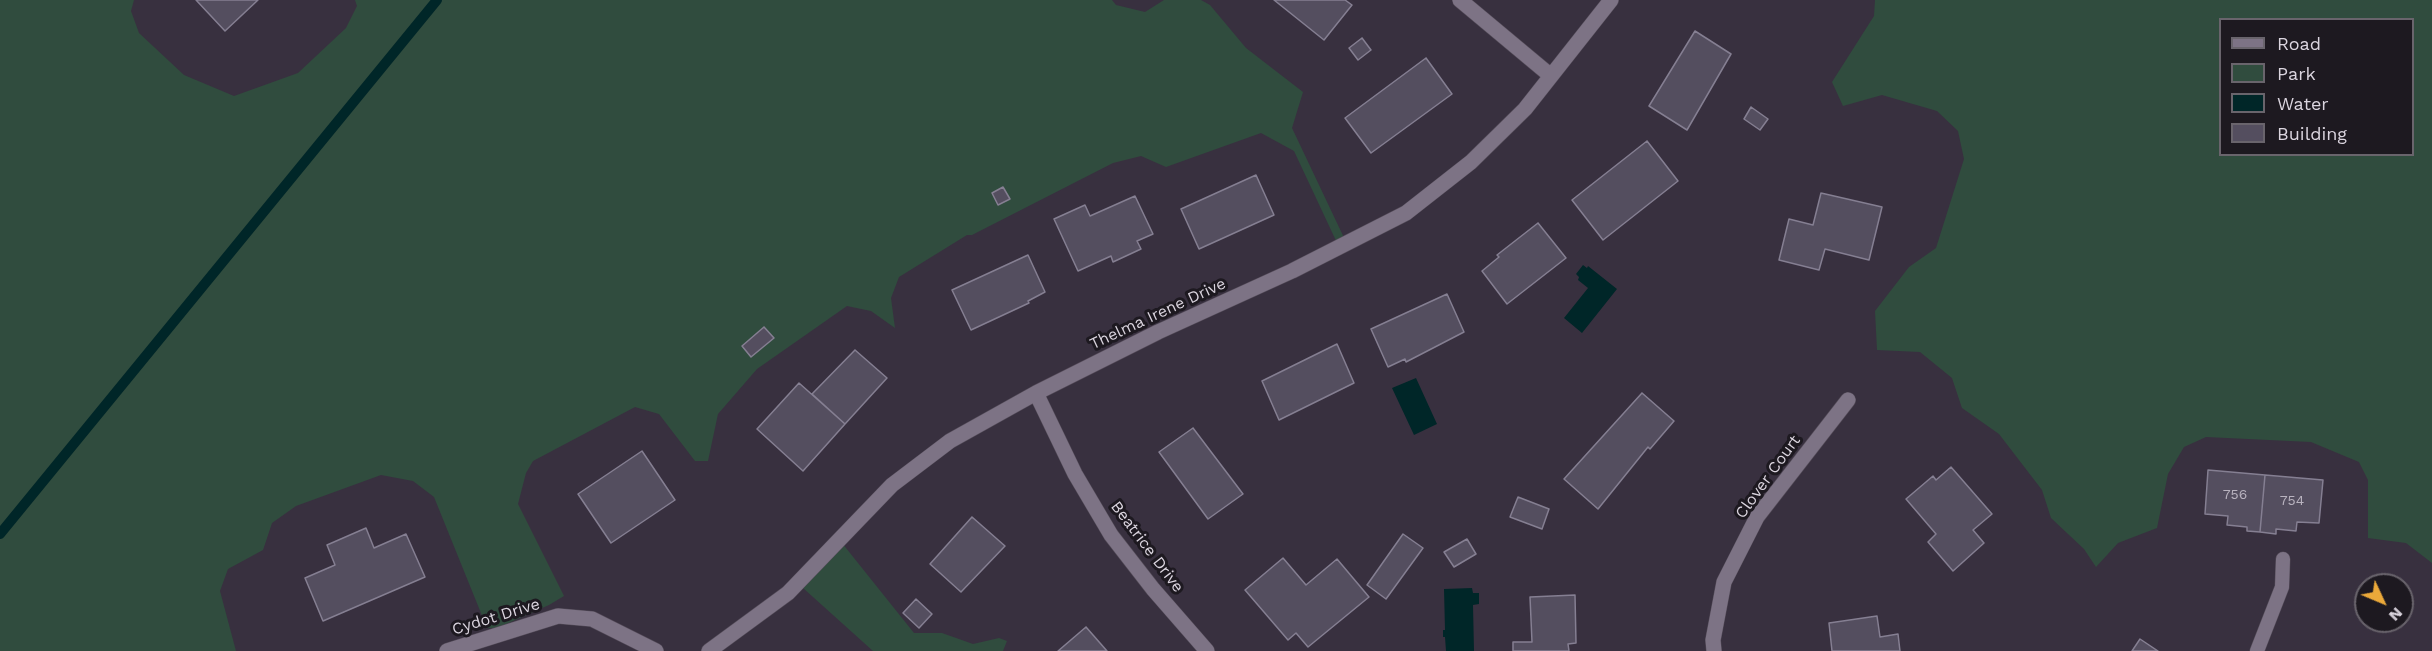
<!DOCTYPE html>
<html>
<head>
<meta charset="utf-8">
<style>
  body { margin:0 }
  #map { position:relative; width:2432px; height:651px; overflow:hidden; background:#38303f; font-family:"Work Sans",sans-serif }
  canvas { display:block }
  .legend { position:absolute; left:2219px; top:18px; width:195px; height:138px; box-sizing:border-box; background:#1d1920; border:2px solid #69646c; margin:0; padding:8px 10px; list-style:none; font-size:18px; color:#dbd5df }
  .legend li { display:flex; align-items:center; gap:12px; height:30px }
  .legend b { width:30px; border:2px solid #69646c }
  .north { position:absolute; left:2354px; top:573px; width:60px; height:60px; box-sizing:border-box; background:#1d1920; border:2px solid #69646c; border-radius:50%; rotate:134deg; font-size:16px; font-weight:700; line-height:24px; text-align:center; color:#dbd5df }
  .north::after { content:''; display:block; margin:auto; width:21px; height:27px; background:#eba93a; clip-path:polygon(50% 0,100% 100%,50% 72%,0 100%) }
</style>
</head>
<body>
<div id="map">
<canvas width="2432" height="651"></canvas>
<ul class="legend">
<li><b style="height:8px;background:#7d7385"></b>Road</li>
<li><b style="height:16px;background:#304c3e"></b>Park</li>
<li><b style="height:16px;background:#002628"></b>Water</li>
<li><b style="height:16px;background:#544e5f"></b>Building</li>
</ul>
<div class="north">N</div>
</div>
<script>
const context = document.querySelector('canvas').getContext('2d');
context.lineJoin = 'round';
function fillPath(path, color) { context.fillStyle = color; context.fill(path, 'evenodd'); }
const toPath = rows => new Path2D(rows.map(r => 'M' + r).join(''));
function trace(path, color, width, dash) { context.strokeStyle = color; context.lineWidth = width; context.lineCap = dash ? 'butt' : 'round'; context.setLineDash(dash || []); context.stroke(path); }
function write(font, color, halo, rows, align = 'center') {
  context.font = font + ' "Work Sans",sans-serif'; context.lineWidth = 6; context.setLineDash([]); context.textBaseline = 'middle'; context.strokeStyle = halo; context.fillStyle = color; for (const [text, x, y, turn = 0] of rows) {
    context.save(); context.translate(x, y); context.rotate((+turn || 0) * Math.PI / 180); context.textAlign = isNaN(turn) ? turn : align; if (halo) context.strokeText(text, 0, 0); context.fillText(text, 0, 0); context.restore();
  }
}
fillPath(toPath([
  [0,0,134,0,131,11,139,33,184,75,234,96,298,73,346,28,357,6,355,0,1112,0,1116,5,1145,12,1164,0,1201,0,1210,5,1246,48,1303,92,1292,128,1346,242,1338,245,1294,151,1261,133,1166,167,1141,156,1113,163,972,235,967,235,899,277,891,298,895,328,871,311,847,306,757,369,718,414,708,461,695,461,659,414,635,407,533,461,526,473,518,504,564,596,549,605,497,628,487,628,434,497,413,481,381,475,296,506,272,523,263,550,228,569,220,591,236,651,0,651],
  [1875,0,2432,0,2432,563,2406,543,2368,538,2368,480,2359,462,2311,442,2206,437,2184,447,2168,474,2157,528,2118,543,2096,567,2084,549,2051,518,2042,490,1999,434,1962,408,1952,378,1920,352,1877,350,1875,311,1909,267,1936,248,1964,159,1958,131,1937,111,1882,95,1843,106,1832,82,1874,16],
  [2220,20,2412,20,2412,154,2220,154],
  [842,543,914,633,942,633,973,644,999,638,1007,641,1003,651,873,651,803,588]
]), '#304c3e');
fillPath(toPath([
  [1583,265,1587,268,1588,266,1617,289,1582,333,1564,318,1588,288,1578,280,1579,277,1576,274],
  [1416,378,1437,424,1414,435,1392,388],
  [1472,588,1473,593,1479,593,1479,604,1473,605,1474,651,1446,651,1445,637,1443,637,1443,630,1445,630,1444,589]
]), '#002628');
trace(toPath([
  [0,534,437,0]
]), '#002628', 10);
const building = toPath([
  [196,0,258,0,225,31,196,0],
  [1274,0,1345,0,1352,5,1324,40,1274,0],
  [1695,31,1731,54,1687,130,1649,106,1695,31],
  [1362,38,1371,50,1358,60,1349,48,1362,38],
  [1426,58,1452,94,1371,153,1345,118,1426,58],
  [1751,107,1768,119,1760,130,1744,119,1751,107],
  [1647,141,1678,181,1603,240,1572,200,1647,141],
  [1256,175,1274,215,1199,249,1181,209,1256,175],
  [1003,187,1010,199,998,205,992,193,1003,187],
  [1821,193,1882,207,1869,260,1825,249,1819,270,1779,260,1789,219,1813,225,1821,193],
  [1135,196,1153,234,1137,241,1141,249,1113,262,1111,256,1078,271,1054,219,1085,205,1090,216,1135,196],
  [1538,223,1566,258,1507,304,1482,271,1499,257,1497,255,1538,223],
  [1028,255,1045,292,1028,301,1029,303,971,330,952,290,1028,255],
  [1447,294,1464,332,1406,362,1405,359,1388,367,1371,329,1447,294],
  [764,327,774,338,751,357,742,346,764,327],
  [1337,344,1354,383,1279,420,1262,381,1337,344],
  [855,350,887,378,845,424,812,394,855,350],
  [799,383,845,424,803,471,757,429,799,383],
  [1642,393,1674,421,1650,449,1648,447,1598,509,1564,479,1642,393],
  [1193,428,1243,494,1208,519,1159,452,1193,428],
  [642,451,675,500,611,543,578,494,642,451],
  [1951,467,1992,514,1973,530,1984,543,1953,571,1928,542,1936,534,1906,499,1933,476,1936,480,1951,467],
  [2208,470,2265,475,2260,532,2247,531,2247,527,2227,525,2228,516,2205,514,2208,470],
  [2265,475,2323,480,2319,523,2297,522,2296,531,2276,529,2276,534,2260,532,2265,475],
  [1518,497,1549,509,1542,529,1510,517,1518,497],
  [972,517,1005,546,961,592,930,564,972,517],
  [366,528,374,548,406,534,425,577,323,621,305,578,335,565,327,545,366,528],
  [1403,534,1423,548,1386,599,1367,585,1403,534],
  [1467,539,1476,554,1454,567,1444,552,1467,539],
  [1283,558,1306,585,1337,559,1369,597,1308,647,1296,633,1288,640,1245,590,1283,558],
  [1575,595,1576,643,1568,644,1569,651,1513,651,1513,642,1532,642,1530,597,1575,595],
  [916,599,932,614,919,628,903,613,916,599],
  [1877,616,1880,637,1898,634,1900,651,1832,651,1829,623,1877,616],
  [1086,627,1107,651,1058,651,1086,627],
  [2140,639,2158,651,2132,651,2140,639]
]);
fillPath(building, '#544e5f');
trace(building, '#857f92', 1.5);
const lane = toPath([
  [2257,651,2282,587,2283,559]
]);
const street = toPath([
  [1460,0,1551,76],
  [1036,393,1075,474,1111,535,1153,589,1207,651],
  [447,651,558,616,592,619,656,651],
  [709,651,788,593,892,485,950,441,1036,393,1158,332,1292,271,1406,213,1471,162,1525,109,1611,0],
  [1714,651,1713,640,1724,582,1757,517,1848,400]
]);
trace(lane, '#544c59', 15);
trace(street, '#544c59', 16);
trace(lane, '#7d7385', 14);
trace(street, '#7d7385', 15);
write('14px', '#b9b3bf', null, [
  ["756",2235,495],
  ["754",2292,501]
]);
write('16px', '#dbd5df', '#1d1920', [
  ["Thelma Irene Drive",1158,314,-25],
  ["Clover Court",1768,477,-54],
  ["Beatrice Drive",1147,547,53],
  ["Cydot Drive",496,617,-17]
]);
</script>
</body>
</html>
